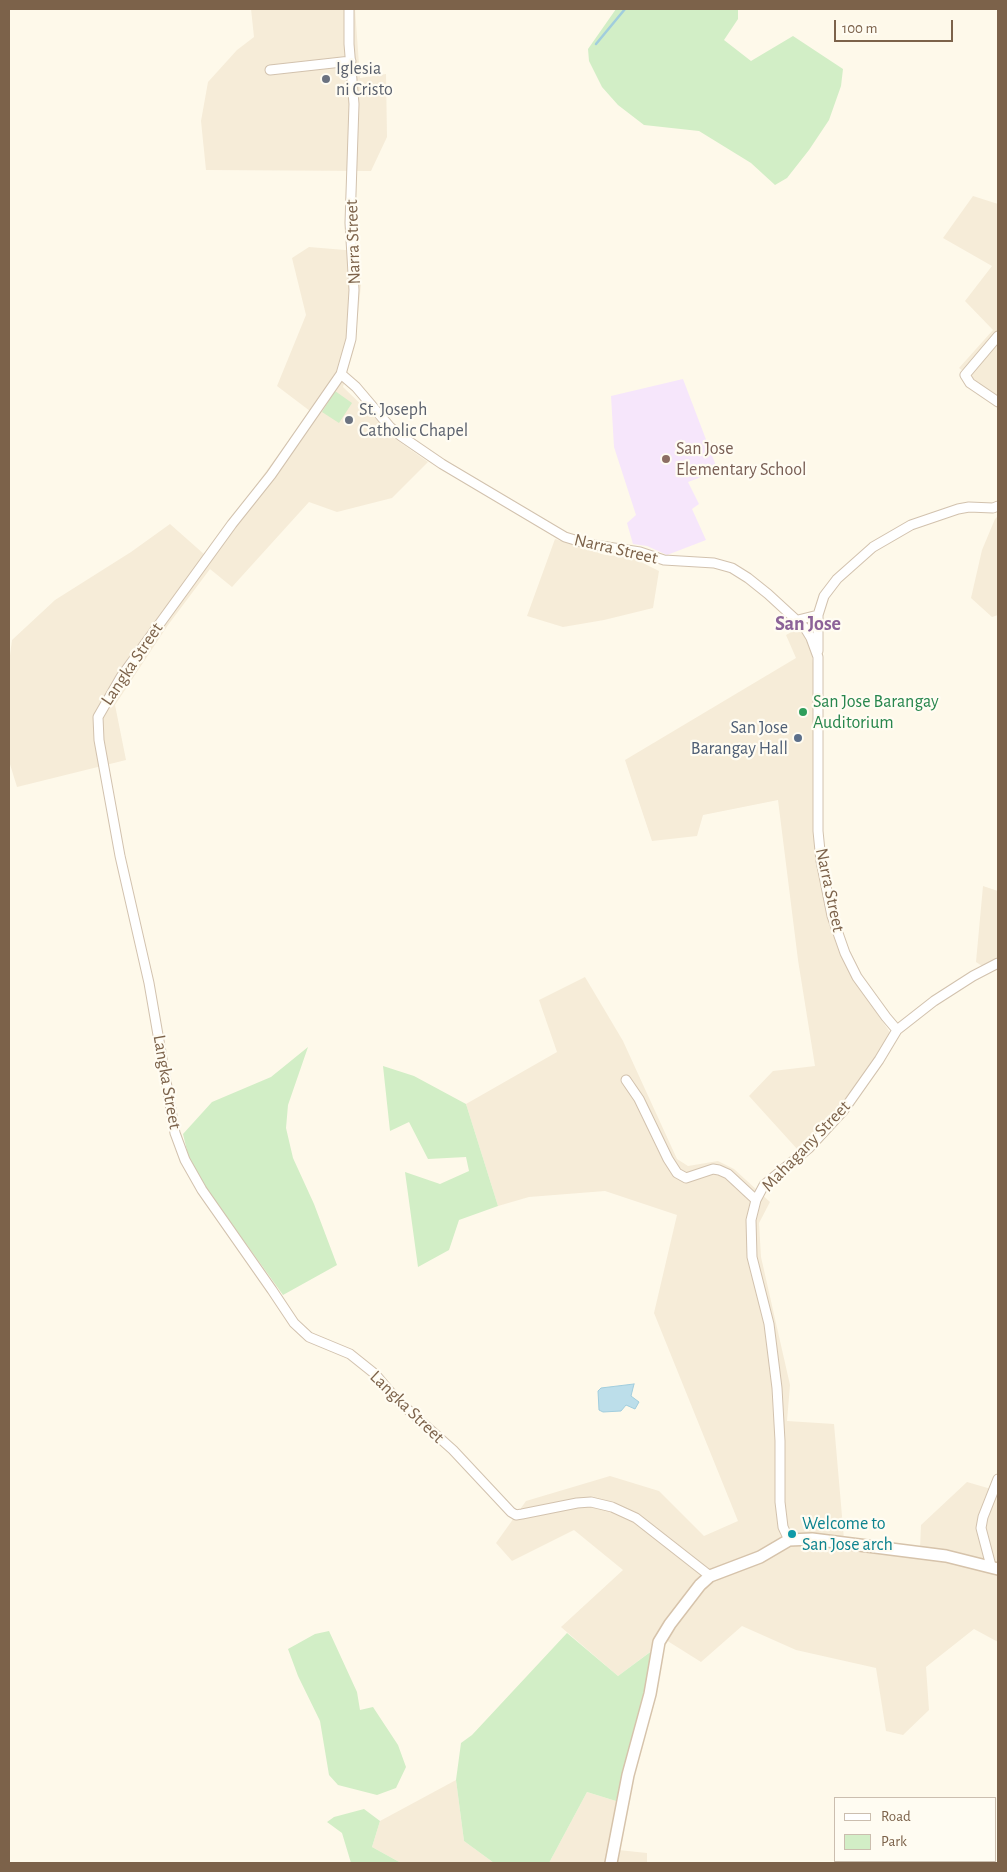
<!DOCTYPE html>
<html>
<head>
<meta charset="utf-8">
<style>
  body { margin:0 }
  #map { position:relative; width:1007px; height:1872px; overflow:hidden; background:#fef9ea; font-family:"Alegreya Sans",sans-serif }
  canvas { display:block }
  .frame { position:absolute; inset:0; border:10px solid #7c624a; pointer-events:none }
  .legend { position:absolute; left:834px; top:1797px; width:162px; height:65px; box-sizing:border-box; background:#fffcf2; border:1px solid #cbbeaf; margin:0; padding:6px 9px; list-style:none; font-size:15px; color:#7c624a }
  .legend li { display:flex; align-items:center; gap:10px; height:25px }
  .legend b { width:25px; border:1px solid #cbbeaf }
  .scale { position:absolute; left:834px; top:20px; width:119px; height:22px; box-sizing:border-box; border:2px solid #7c624a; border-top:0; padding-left:6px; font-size:15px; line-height:18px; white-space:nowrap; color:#7c624a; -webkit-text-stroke:4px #fffcf2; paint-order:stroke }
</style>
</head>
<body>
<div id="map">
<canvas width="1007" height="1872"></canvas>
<div class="frame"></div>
<ul class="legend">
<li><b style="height:6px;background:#fff"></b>Road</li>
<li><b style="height:14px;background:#d2eec6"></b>Park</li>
</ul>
<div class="scale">100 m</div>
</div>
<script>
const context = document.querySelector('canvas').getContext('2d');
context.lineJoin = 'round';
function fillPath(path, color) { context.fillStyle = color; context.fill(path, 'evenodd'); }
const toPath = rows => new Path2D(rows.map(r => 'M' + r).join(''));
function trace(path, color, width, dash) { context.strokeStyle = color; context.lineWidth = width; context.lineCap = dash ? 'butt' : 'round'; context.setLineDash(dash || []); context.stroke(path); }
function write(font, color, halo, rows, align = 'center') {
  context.font = font + ' "Alegreya Sans",sans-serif'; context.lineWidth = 4.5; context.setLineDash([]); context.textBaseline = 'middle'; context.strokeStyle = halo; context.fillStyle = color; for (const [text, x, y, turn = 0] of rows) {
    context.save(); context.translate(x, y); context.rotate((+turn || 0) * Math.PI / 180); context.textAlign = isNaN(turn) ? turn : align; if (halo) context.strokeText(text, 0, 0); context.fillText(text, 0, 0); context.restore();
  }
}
fillPath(toPath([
  [251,9,355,9,360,78,386,74,387,137,371,171,206,170,201,121,208,82,237,50,254,37],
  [973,196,998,204,998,398,959,368,993,330,965,301,992,266,943,238],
  [309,247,357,251,361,284,355,346,343,387,373,416,391,436,428,462,392,498,337,512,309,502,232,587,210,569,168,625,115,705,126,760,17,787,9,761,9,663,12,640,55,600,131,552,170,524,205,555,310,411,277,386,306,315,292,258],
  [998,516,998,615,992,617,971,598,982,550,995,519],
  [555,539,605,555,631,557,659,571,653,608,604,620,563,627,527,616],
  [799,628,811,649,813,664,813,827,823,895,833,935,841,955,852,977,889,1031,889,1036,846,1101,823,1127,798,1150,749,1096,773,1071,815,1066,798,960,778,800,703,815,697,836,652,841,625,760,796,658,786,635],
  [983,886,998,891,998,960,982,966,976,962],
  [585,977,623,1041,677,1159,688,1166,718,1161,734,1169,770,1202,759,1223,761,1257,790,1385,787,1421,834,1424,844,1539,920,1549,921,1525,967,1482,998,1491,998,1642,974,1629,926,1667,929,1710,903,1735,886,1731,876,1668,796,1650,742,1626,701,1662,666,1640,618,1676,561,1627,623,1570,574,1530,512,1561,496,1543,526,1501,610,1476,659,1491,704,1536,738,1521,654,1313,677,1215,605,1191,529,1197,498,1206,466,1104,557,1052,539,1000],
  [456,1780,464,1841,494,1863,401,1863,372,1847,380,1821],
  [587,1792,629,1805,618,1850,647,1853,647,1863,549,1863]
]), '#f6ecd8');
fillPath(toPath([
  [683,379,718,471,688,482,699,504,692,509,706,540,667,555,647,546,633,544,627,523,636,515,614,447,611,396]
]), '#f6e6fb');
fillPath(toPath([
  [616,9,738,9,738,19,724,40,751,61,793,36,843,69,841,86,829,120,809,150,787,178,775,185,751,163,699,131,644,125,618,105,602,87,589,61,588,49],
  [335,391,352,403,339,423,322,412],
  [308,1047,288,1105,286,1128,293,1158,314,1204,337,1265,283,1295,211,1195,189,1159,183,1134,212,1102,271,1077],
  [383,1066,414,1076,466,1104,498,1206,459,1220,449,1250,418,1267,405,1172,440,1184,469,1171,466,1157,428,1159,409,1122,390,1131],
  [329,1631,357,1692,360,1710,373,1707,398,1745,406,1767,396,1788,377,1795,338,1785,329,1775,320,1721,298,1676,288,1649,315,1634],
  [567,1633,618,1676,653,1650,646,1694,616,1801,587,1792,549,1863,494,1863,464,1841,456,1780,461,1743,472,1735],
  [364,1809,380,1821,372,1847,401,1863,351,1863,342,1833,327,1822,334,1817]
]), '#d2eec6');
const water = toPath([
  [634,1384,631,1396,639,1402,635,1409,626,1405,621,1411,603,1412,599,1410,598,1391,601,1388,634,1384]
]);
fillPath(water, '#bcdeea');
trace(water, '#a1cddd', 1);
trace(toPath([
  [596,44,625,9]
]), '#a1cddd', 2.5);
const street = toPath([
  [349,9,349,44,354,104,350,223,354,290,351,339,341,374,271,475,232,524,121,677,98,717,99,740,120,856,149,983,175,1133,185,1160,202,1190,272,1290,294,1323,309,1337,350,1354,375,1374,397,1400,453,1450,511,1512,516,1515,522,1514,577,1503,591,1502,612,1507,636,1518,710,1576],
  [270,70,351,61],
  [998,336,965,375,970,383,998,402],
  [341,374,356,387,390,427,401,436,442,464,565,537,588,544,640,552,664,560,714,563,732,568,748,578,768,594,805,628,811,638,818,657,818,831,821,861,832,916,845,953,857,977,886,1017,897,1030],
  [798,620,818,615],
  [818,651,818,615,824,596,837,579,873,547,911,525,958,509,969,507,993,508,998,506],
  [626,1080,639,1099,668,1159,677,1173,686,1178,713,1169,719,1170,728,1174,756,1200],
  [789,1540,783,1527,780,1502,780,1441,777,1388,769,1324,752,1257,751,1220,756,1200,764,1185,809,1148,843,1111,879,1060,897,1030,934,1001,973,976,998,963],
  [991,1566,981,1528,983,1517,998,1479]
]);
const secondary = toPath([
  [611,1863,628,1775,650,1694,659,1642,670,1624,700,1585,710,1576,760,1557,789,1540,812,1539,946,1556,998,1569]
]);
trace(street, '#d2c2ae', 11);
trace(secondary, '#d6c3ab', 14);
trace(street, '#fff', 9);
trace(secondary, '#fff', 11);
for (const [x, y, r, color] of [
  [326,79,5,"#6b7280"],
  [349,420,5,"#6b7280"],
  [666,459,5,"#8d6e63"],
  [803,712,5,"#2e9e5b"],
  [798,738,5,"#5c6f8a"],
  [792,1534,5,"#0f9aa8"]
]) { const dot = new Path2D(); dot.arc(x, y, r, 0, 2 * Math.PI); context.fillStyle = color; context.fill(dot); trace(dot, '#fffcf2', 2); }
write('18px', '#5b616d', '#fffcf2', [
  ["Iglesia",336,69],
  ["ni Cristo",336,90],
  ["St. Joseph",359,410],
  ["Catholic Chapel",359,431]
], 'left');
write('18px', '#7c624a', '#fffcf2', [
  ["Narra Street",353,242,-92],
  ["Narra Street",616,549,13],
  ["Langka Street",132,664,-56],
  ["Narra Street",830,890,78],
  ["Langka Street",167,1082,80],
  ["Mahagany Street",806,1146,-46],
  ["Langka Street",407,1407,44]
]);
write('18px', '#785e54', '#fffcf2', [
  ["San Jose",676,449],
  ["Elementary School",676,470]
], 'left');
write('18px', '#27864d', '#fffcf2', [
  ["San Jose Barangay",813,702],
  ["Auditorium",813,723]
], 'left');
write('18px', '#4e5e75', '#fffcf2', [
  ["San Jose",788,728],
  ["Barangay Hall",788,749]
], 'right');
write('18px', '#0d838f', '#fffcf2', [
  ["Welcome to",802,1524],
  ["San Jose arch",802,1545]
], 'left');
write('bold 20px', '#8c6398', '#fffcf2', [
  ["San Jose",808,624]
]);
</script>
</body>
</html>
